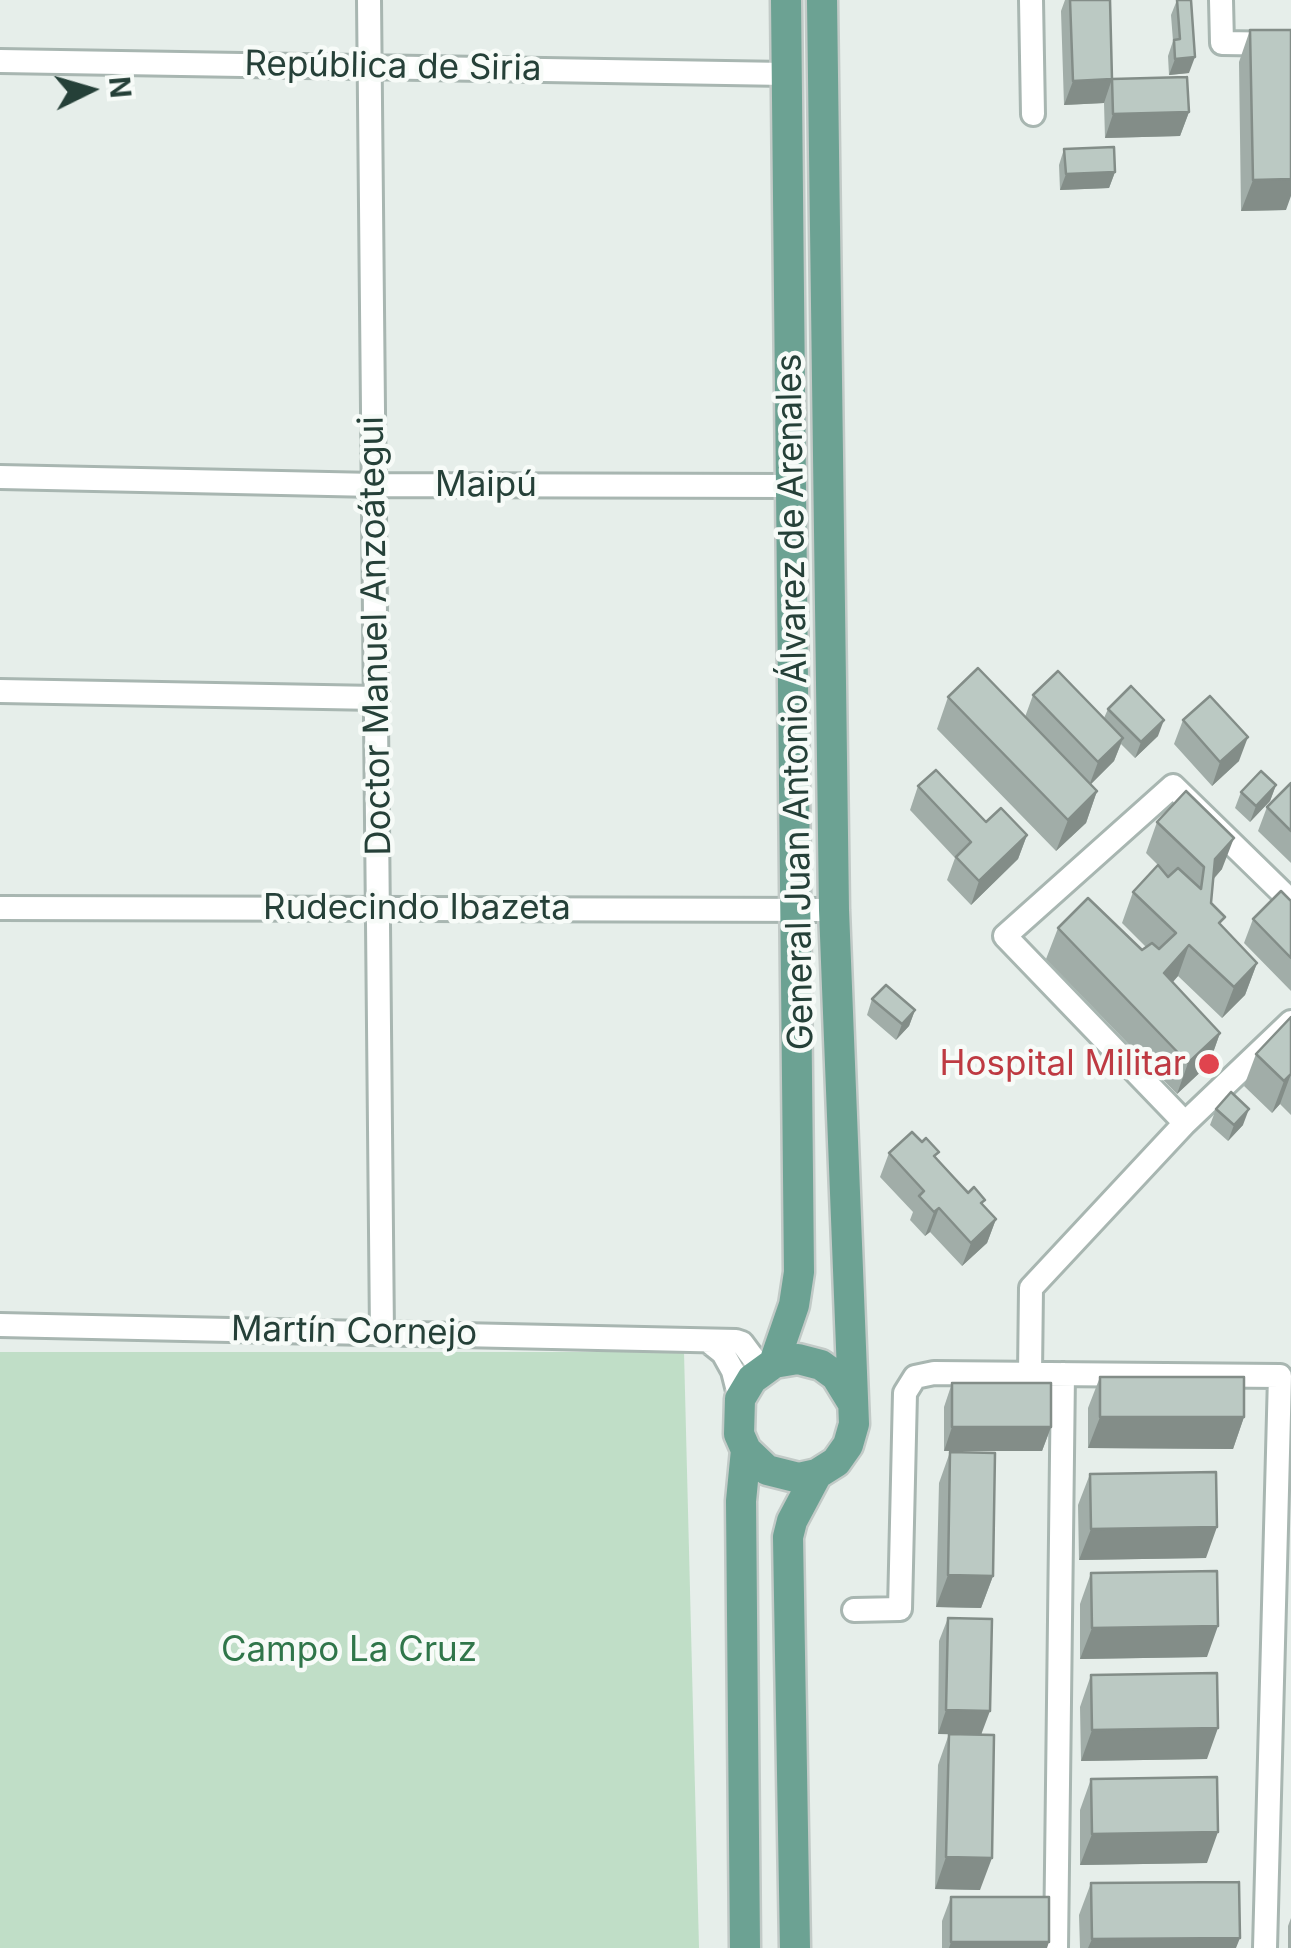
<!DOCTYPE html>
<html>
<head>
<meta charset="utf-8">
<style>
  body { margin:0 }
  #map { position:relative; width:1291px; height:1948px; overflow:hidden; background:#e6eeea; font-family:Inter,sans-serif }
  canvas { display:block }
  .north { position:absolute; left:40px; top:40px; width:100px; height:100px; -webkit-text-stroke:8px #f7fbf8; paint-order:stroke; rotate:85deg; font-size:28px; font-weight:700; line-height:40px; text-align:center; color:#254038 }
  .north::after { content:''; display:block; margin:auto; width:35px; height:45px; background:#254038; clip-path:polygon(50% 0,100% 100%,50% 72%,0 100%) }
</style>
</head>
<body>
<div id="map">
<canvas width="1291" height="1948"></canvas>
<div class="north">N</div>
</div>
<script>
const context = document.querySelector('canvas').getContext('2d');
context.lineJoin = 'round';
function fillPath(path, color) { context.fillStyle = color; context.fill(path, 'evenodd'); }
const toPath = rows => new Path2D(rows.map(r => 'M' + r).join(''));
function trace(path, color, width, dash) { context.strokeStyle = color; context.lineWidth = width; context.lineCap = dash ? 'butt' : 'round'; context.setLineDash(dash || []); context.stroke(path); }
function write(font, color, halo, rows, align = 'center') {
  context.font = font + ' Inter,sans-serif'; context.lineWidth = 9; context.setLineDash([]); context.textBaseline = 'middle'; context.strokeStyle = halo; context.fillStyle = color; for (const [text, x, y, turn = 0] of rows) {
    context.save(); context.translate(x, y); context.rotate((+turn || 0) * Math.PI / 180); context.textAlign = isNaN(turn) ? turn : align; if (halo) context.strokeText(text, 0, 0); context.fillText(text, 0, 0); context.restore();
  }
}
fillPath(toPath([
  [684,1352,699,1948,0,1948,0,1352]
]), '#c0dec7');
const minor = toPath([
  [369,0,382,1332],
  [1031,0,1033,114],
  [1221,0,1222,43,1291,44],
  [0,61,786,74],
  [0,477,375,485,791,486],
  [0,691,377,698],
  [1291,901,1173,786,1005,936,1185,1123,1291,1022],
  [0,908,834,910],
  [0,1325,736,1341,742,1343,762,1370],
  [708,1341,723,1353,733,1371,740,1399],
  [1030,1374,1031,1288,1185,1123],
  [854,1610,900,1609,905,1393,915,1377,934,1373,1280,1376,1265,1948],
  [1056,1948,1063,1374]
]);
const major = toPath([
  [822,0,834,910,854,1424,848,1445,836,1462,817,1474,799,1478,767,1470,746,1450,739,1434,740,1399,752,1379,774,1363,798,1359,821,1365,836,1376,852,1402],
  [774,1363,794,1305,799,1272,786,0],
  [745,1948,741,1501,746,1450],
  [795,1948,788,1537,792,1521,817,1474]
]);
trace(minor, '#a8b6b1', 28);
trace(major, '#c2cac7', 35);
trace(minor, '#fff', 22);
trace(major, '#6ca293', 30);
fillPath(toPath([
  [1065,0,1110,0,1112,79,1104,103,1064,105,1061,11],
  [1177,0,1189,73,1169,75,1168,56,1173,41,1171,15],
  [1250,30,1286,210,1241,211,1239,62],
  [1112,79,1189,112,1180,136,1105,138,1104,103],
  [1064,149,1115,172,1109,188,1060,190,1059,165],
  [1033,695,1104,718,1108,709,1158,736,1135,758,1121,744,1114,761,1091,784,1097,791,1086,823,1056,851,937,729,948,697,1025,717],
  [1183,720,1239,761,1212,786,1174,744],
  [1291,783,1291,863,1258,831,1267,807],
  [1276,785,1270,801,1250,822,1235,808,1241,792],
  [918,786,986,822,1027,835,1018,859,971,905,947,880,955,858,910,810],
  [1157,822,1222,869,1213,880,1211,903,1221,926,1257,963,1245,995,1222,1018,1178,976,1173,982,1220,1033,1209,1064,1177,1094,1046,959,1058,928,1142,950,1146,947,1122,923,1133,892,1158,865,1146,853],
  [1291,901,1291,991,1244,943,1253,919],
  [872,999,915,1010,909,1026,896,1040,867,1015],
  [1291,1017,1291,1115,1280,1104,1272,1113,1244,1086,1256,1054],
  [1216,1109,1243,1125,1228,1141,1210,1125],
  [889,1153,936,1158,996,1219,987,1243,962,1266,930,1232,925,1236,910,1220,913,1212,880,1177],
  [1100,1377,1244,1417,1233,1449,1088,1448,1088,1408],
  [952,1383,1051,1427,1042,1451,944,1451,944,1407],
  [950,1452,993,1576,981,1608,936,1607,939,1483],
  [1090,1474,1206,1558,1079,1560,1078,1505],
  [1091,1573,1207,1657,1080,1659,1080,1604],
  [948,1618,982,1735,980,1890,935,1889,938,1765,949,1734,938,1734,939,1641],
  [1091,1675,1207,1759,1081,1761,1080,1707],
  [1091,1779,1207,1863,1080,1865,1080,1810],
  [1091,1883,1236,1948,1080,1948,1079,1915],
  [951,1897,1047,1948,942,1948,942,1921],
  [1291,1918,1291,1948,1288,1948,1288,1926]
]), '#a1ada8');
fillPath(toPath([
  [1195,57,1189,73,1169,75,1175,59],
  [1112,79,1104,103,1064,105,1073,81],
  [1189,112,1180,136,1105,138,1113,114],
  [1115,172,1109,188,1060,190,1066,174],
  [1291,179,1291,196,1286,210,1241,211,1253,180],
  [1164,720,1158,736,1135,758,1141,742],
  [1248,737,1239,761,1212,786,1220,762],
  [1123,738,1114,761,1089,786,1098,762],
  [1276,785,1270,801,1250,822,1256,806],
  [1097,791,1086,823,1056,851,1068,820],
  [1027,835,1018,859,971,905,979,881],
  [1234,838,1222,869,1203,890,1215,859],
  [1189,945,1178,976,1153,1004,1164,973],
  [1257,963,1245,995,1222,1018,1234,987],
  [915,1010,909,1026,896,1040,902,1024],
  [1220,1033,1209,1064,1177,1094,1188,1063],
  [1291,1074,1280,1104,1272,1113,1284,1081],
  [1249,1109,1243,1125,1228,1141,1234,1125],
  [939,1208,930,1232,925,1236,934,1212],
  [996,1219,987,1243,962,1266,971,1243],
  [1100,1417,1244,1417,1233,1449,1088,1448],
  [952,1427,1051,1427,1042,1451,944,1451],
  [1217,1527,1206,1558,1079,1560,1091,1529],
  [948,1575,993,1576,981,1608,936,1607],
  [1218,1626,1207,1657,1080,1659,1092,1628],
  [946,1710,990,1711,981,1735,938,1734],
  [1218,1728,1207,1759,1081,1761,1092,1730],
  [1218,1832,1207,1863,1080,1865,1092,1834],
  [946,1857,992,1858,980,1890,935,1889],
  [1240,1938,1236,1948,1088,1948,1092,1939],
  [951,1942,1049,1942,1047,1948,949,1948]
]), '#838d88');
const building = toPath([
  [1070,0,1110,0,1112,79,1073,81,1070,0],
  [1177,0,1191,0,1195,57,1175,59,1174,40,1180,39,1177,0],
  [1250,30,1291,30,1291,179,1253,180,1250,30],
  [1187,77,1189,112,1113,114,1112,79,1187,77],
  [1114,147,1115,172,1066,174,1064,149,1114,147],
  [978,668,1097,791,1068,820,948,697,978,668],
  [1058,671,1123,738,1098,762,1033,695,1058,671],
  [1131,686,1164,720,1141,742,1108,709,1131,686],
  [1210,696,1248,737,1220,762,1183,720,1210,696],
  [936,770,986,822,1001,808,1027,835,979,881,956,857,971,842,918,786,936,770],
  [1261,771,1276,785,1256,806,1241,792,1261,771],
  [1291,783,1291,831,1267,807,1291,783],
  [1186,791,1234,838,1215,859,1211,903,1225,917,1219,923,1257,963,1234,987,1189,945,1164,973,1220,1033,1188,1063,1058,928,1088,898,1142,950,1152,943,1159,949,1176,933,1133,892,1158,865,1168,877,1178,868,1201,889,1204,867,1157,822,1186,791],
  [1281,891,1291,901,1291,958,1253,919,1281,891],
  [886,985,915,1010,902,1024,872,999,886,985],
  [1291,1017,1291,1074,1284,1081,1256,1054,1291,1017],
  [1231,1092,1249,1109,1234,1125,1216,1109,1231,1092],
  [912,1132,922,1142,926,1138,939,1152,934,1156,968,1193,974,1187,985,1200,981,1203,996,1219,971,1243,939,1208,934,1212,919,1196,924,1191,889,1153,912,1132],
  [1100,1377,1244,1377,1244,1417,1100,1417,1100,1377],
  [952,1383,1051,1383,1051,1427,952,1427,952,1383],
  [950,1452,995,1453,993,1576,948,1575,950,1452],
  [1216,1472,1217,1527,1091,1529,1090,1474,1216,1472],
  [1217,1571,1218,1626,1092,1628,1091,1573,1217,1571],
  [948,1618,992,1619,990,1711,946,1710,948,1618],
  [1217,1673,1218,1728,1092,1730,1091,1675,1217,1673],
  [949,1734,994,1735,992,1858,946,1857,949,1734],
  [1217,1777,1218,1832,1092,1834,1091,1779,1217,1777],
  [1239,1882,1240,1938,1092,1939,1091,1883,1239,1882],
  [951,1897,1049,1897,1049,1942,951,1942,951,1897]
]);
fillPath(building, '#bbc9c3');
trace(building, '#838d88', 2.5);
for (const [x, y, r, color] of [
  [1209,1064,12,"#e0444e"]
]) { const dot = new Path2D(); dot.arc(x, y, r, 0, 2 * Math.PI); context.fillStyle = color; context.fill(dot); trace(dot, '#f7fbf8', 4); }
write('35px', '#254038', '#f7fbf8', [
  ["República de Siria",393,67,1],
  ["Maipú",486,485],
  ["Doctor Manuel Anzoátegui",376,636,-91],
  ["General Juan Antonio Álvarez de Arenales",796,702,-91],
  ["Rudecindo Ibazeta",417,908],
  ["Martín Cornejo",354,1332,1]
]);
write('35px', '#be3a42', '#f7fbf8', [
  ["Hospital Militar",1186,1064]
], 'right');
write('35px', '#30764a', '#f7fbf8', [
  ["Campo La Cruz",349,1650]
]);
</script>
</body>
</html>
